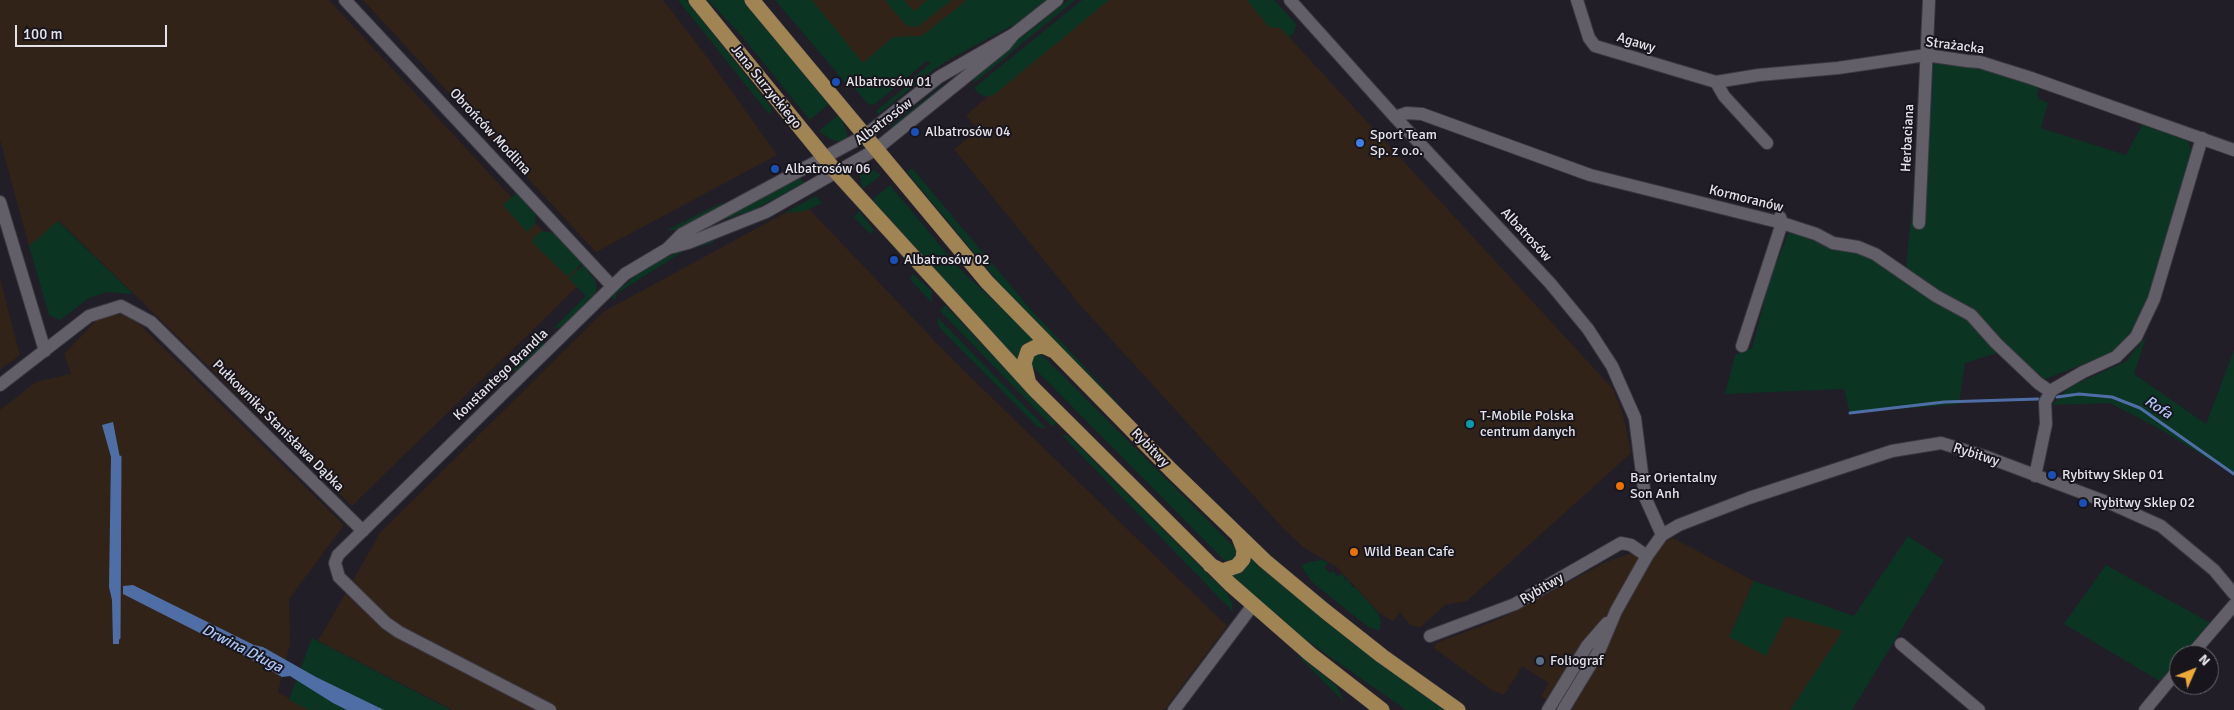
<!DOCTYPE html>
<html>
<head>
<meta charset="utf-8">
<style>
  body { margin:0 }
  #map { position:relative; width:2234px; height:710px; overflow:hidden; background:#211e27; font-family:Signika,sans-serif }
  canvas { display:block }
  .north { position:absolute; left:2169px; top:645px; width:50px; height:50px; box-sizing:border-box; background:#18151d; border:1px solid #6a676e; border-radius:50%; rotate:46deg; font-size:14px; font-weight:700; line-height:20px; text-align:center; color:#e4e2e8 }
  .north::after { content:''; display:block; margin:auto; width:18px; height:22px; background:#eba93a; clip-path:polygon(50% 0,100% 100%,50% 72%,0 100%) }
  .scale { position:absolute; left:15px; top:25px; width:152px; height:22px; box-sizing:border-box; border:2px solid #e4e2e8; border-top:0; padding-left:6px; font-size:15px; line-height:18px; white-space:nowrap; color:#e4e2e8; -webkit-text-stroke:4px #18151d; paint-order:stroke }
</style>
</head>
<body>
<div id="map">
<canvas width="2234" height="710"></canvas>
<div class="north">N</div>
<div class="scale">100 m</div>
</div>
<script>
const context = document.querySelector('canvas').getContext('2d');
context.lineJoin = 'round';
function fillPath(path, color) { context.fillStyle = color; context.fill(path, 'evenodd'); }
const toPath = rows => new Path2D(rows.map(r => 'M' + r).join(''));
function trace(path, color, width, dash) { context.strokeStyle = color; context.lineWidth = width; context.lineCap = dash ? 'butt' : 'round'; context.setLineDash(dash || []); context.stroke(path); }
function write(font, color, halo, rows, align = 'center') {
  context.font = font + ' Signika,sans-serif'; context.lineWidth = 4; context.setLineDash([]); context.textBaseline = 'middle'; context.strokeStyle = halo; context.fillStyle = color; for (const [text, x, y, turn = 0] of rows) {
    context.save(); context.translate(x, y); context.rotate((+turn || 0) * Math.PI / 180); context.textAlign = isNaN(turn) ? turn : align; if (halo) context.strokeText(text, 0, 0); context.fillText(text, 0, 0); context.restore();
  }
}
fillPath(toPath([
  [0,0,329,0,586,278,352,506,59,221,29,246,0,140],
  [363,0,663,0,704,53,777,155,596,252],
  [809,0,977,0,909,56,862,66],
  [1104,0,1255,0,1613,389,1623,415,1631,453,1467,601,1445,605,1421,627,1410,625,1400,612,1393,621,1379,613,1337,567,1304,548,1282,527,1081,306,954,149,978,130,966,115],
  [805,202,810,210,952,359,1227,626,1164,710,453,710,318,641,380,533,603,312],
  [0,279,20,355,0,370],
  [111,314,129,316,140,325,344,525,289,599,290,644,278,692,309,710,0,710,0,410,36,382,71,374,64,354,99,318],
  [1673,538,1754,581,1729,637,1786,616,1844,630,1790,710,1562,710,1541,696,1549,683,1522,666,1504,695,1490,689,1434,648,1436,643,1500,619,1606,562]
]), '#322318');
fillPath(toPath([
  [678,0,686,0,772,108,771,112,769,114],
  [708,0,745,0,830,103,810,120,741,35],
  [775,0,812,0,863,63,893,37,922,36,967,0,1049,0,1026,18,945,62,925,76,908,82,931,63,927,61,876,103,871,105,866,102,852,85,849,87],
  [885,0,904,0,914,11,927,0,951,0,919,26,912,27,905,24],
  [1068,0,1075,0,973,84,976,73],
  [1082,0,1109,0,995,94,986,97,978,93,974,88],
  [1247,0,1274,0,1297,25,1293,34,1289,37,1281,28,1269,27],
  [1926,59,1996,71,2036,86,2039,90,2037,95,2039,99,2048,103,2041,128,2126,155,2142,125,2188,140,2192,155,2152,287,2139,319,2126,342,2108,355,2045,379,2031,372,1944,295,1906,269],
  [920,81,879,114,876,111,909,84],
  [943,85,946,86,892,130,890,127],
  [839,114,847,133,847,138,841,142,830,139,819,131],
  [868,167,881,175,863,189,859,173,861,168],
  [912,168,1032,311,1084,366,1130,417,1128,418,1017,305,907,172],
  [800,178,805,183,755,209,727,219,724,218],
  [890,185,958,267,1035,340,1020,351,1017,359,872,200],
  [517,193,534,212,536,217,535,224,527,232,503,205],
  [816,196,822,203,805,211,784,213],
  [725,201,716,209,678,230,667,230],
  [859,211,874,230,870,234,854,217],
  [58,221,133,294,107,292,89,298,60,320,49,315,29,246],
  [542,231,554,233,582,263,568,277,532,242,534,239,533,238],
  [1789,232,1811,235,1857,250,1957,309,2000,352,1965,363,1959,404,1850,413,1844,389,1725,394,1735,355,1752,348,1770,279],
  [714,240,712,243,682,252,616,294,616,299,611,297,637,274,666,257],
  [583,265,595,280,597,287,595,295,563,327,554,328,586,296,569,279],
  [913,274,932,291,932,303,910,279],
  [945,305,1056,423,1053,427,940,311],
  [937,317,1047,429,1038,427,939,327],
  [2146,337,2134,374,2206,424,2234,350,2234,474,2156,427,2110,403,2052,405,2071,386,2125,362],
  [544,338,543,347,516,372,513,369],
  [1039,354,1044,357,1235,548,1238,554,1236,559,1228,562,1224,560,1032,366,1032,357],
  [1061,434,1069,436,1227,593,1232,602,1233,612],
  [1908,536,1944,560,1852,710,1790,710,1843,631,1786,616,1766,656,1729,637,1754,581,1854,616],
  [1250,556,1449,710,1406,710,1302,637,1232,575,1244,569],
  [1322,560,1329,563,1324,567,1330,573,1333,571,1338,577,1342,573,1345,577,1344,579,1346,580,1348,579,1353,588,1355,587,1378,613,1381,621,1379,631,1368,627,1312,582,1301,566,1309,562],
  [2106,565,2214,625,2187,655,2179,655,2179,665,2163,683,2064,624],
  [312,638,451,710,309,710,289,700],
  [1299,655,1337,686,1344,702,1300,658]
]), '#0b3422');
fillPath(toPath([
  [113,422,120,458,119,644,113,644,112,600,109,587,111,457,102,425],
  [133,585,254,645,263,647,316,677,384,710,347,710,333,703,290,676,282,677,247,657,123,594,123,586]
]), '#4f6ea6');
trace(toPath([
  [2057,397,2079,394,2112,397,2140,408,2234,474],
  [1850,413,1944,402,2038,399],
  [119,638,120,457]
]), '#4f6ea6', 3);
const minor = toPath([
  [345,0,611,285],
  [1290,0,1395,117,1550,283,1588,329,1612,366,1635,418,1645,497,1662,535],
  [1577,0,1589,38,1595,46,1716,82,1759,75,1838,68,1926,55,1967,61,1980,62,2031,78,2234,150],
  [1716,82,1724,96,1767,143],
  [1395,117,1407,113,1422,114,1590,175,1782,223,1816,234,1833,243,1858,247,1875,254,1936,296,1971,315,1996,343,2038,383,2051,392],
  [0,202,45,351],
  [1919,223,1929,0],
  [669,248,688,243,766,212,875,150,1005,45,1014,34,1057,0],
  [1742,346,1782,223,1780,217],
  [0,385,89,316,121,306,151,322,363,531],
  [2035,476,2046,424,2045,402,2052,390,2083,372,2116,357,2136,337,2154,299,2202,138],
  [1430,636,1515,604,1621,543,1631,545,1647,556],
  [1901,644,1979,710],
  [2191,655,2234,605],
  [550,710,399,632,386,623,339,577,335,563,338,555,625,274,667,249,682,234,864,136,939,77,1014,34],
  [1174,710,1253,605],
  [1548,710,1587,646,1607,623],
  [1563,710,1600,649,1616,611,1647,556,1662,535,1679,525,1749,498,1892,451,1941,443,1987,457,2112,504,2161,526,2214,570,2234,594],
  [2145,710,2179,669]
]);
const major = toPath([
  [696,0,837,173,1035,390,1230,584,1310,654,1382,710],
  [752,0,987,282,1171,470,1265,561,1325,611,1382,656,1458,710],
  [1028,380,1024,363,1028,351,1036,347,1043,346,1054,351],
  [1210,565,1222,571,1237,566,1243,559,1244,550,1239,537]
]);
trace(minor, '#3b3840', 14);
trace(major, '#3b3840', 16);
trace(minor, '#635f69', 12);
trace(major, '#a08454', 15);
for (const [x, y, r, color] of [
  [836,82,5,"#1a4fb4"],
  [915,132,5,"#1a4fb4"],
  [1360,143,5,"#3f7fe0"],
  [775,169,5,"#1a4fb4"],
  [894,260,5,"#1a4fb4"],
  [1470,424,5,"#0f9aa8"],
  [2052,475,5,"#1a4fb4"],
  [1620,486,5,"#e8710a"],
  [2083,503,5,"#1a4fb4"],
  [1354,552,5,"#e8710a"],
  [1540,661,5,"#5c6f8a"]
]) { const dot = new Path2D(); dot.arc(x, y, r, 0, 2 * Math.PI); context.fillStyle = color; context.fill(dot); trace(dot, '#18151d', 2); }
write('14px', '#e4e2e8', '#18151d', [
  ["Agawy",1636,43,17],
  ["Strażacka",1955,46,7],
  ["Jana Surzyckiego",766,87,51],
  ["Albatrosów",884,122,-37],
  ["Obrońców Modlina",490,132,47],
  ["Herbaciana",1908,138,-87],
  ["Kormoranów",1746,199,14],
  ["Albatrosów",1526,235,47],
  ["Konstantego Brandla",501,375,-44],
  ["Pułkownika Stanisława Dąbka",278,426,45],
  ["Rybitwy",1150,448,46],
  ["Rybitwy",1976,455,18],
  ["Rybitwy",1542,589,-30]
]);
write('14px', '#e4e2e8', '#18151d', [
  ["Albatrosów 01",846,82],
  ["Albatrosów 04",925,132],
  ["Sport Team",1370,135],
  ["Sp. z o.o.",1370,151],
  ["Albatrosów 06",785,169],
  ["Albatrosów 02",904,260],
  ["T‑Mobile Polska",1480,416],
  ["centrum danych",1480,432],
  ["Rybitwy Sklep 01",2062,475],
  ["Bar Orientalny",1630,478],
  ["Son Anh",1630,494],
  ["Rybitwy Sklep 02",2093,503],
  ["Wild Bean Cafe",1364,552],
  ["Foliograf",1550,661]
], 'left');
write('italic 15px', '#abc6f7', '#18151d', [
  ["Rofa",2158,408,33],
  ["Drwina Długa",242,649,27]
]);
</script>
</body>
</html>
